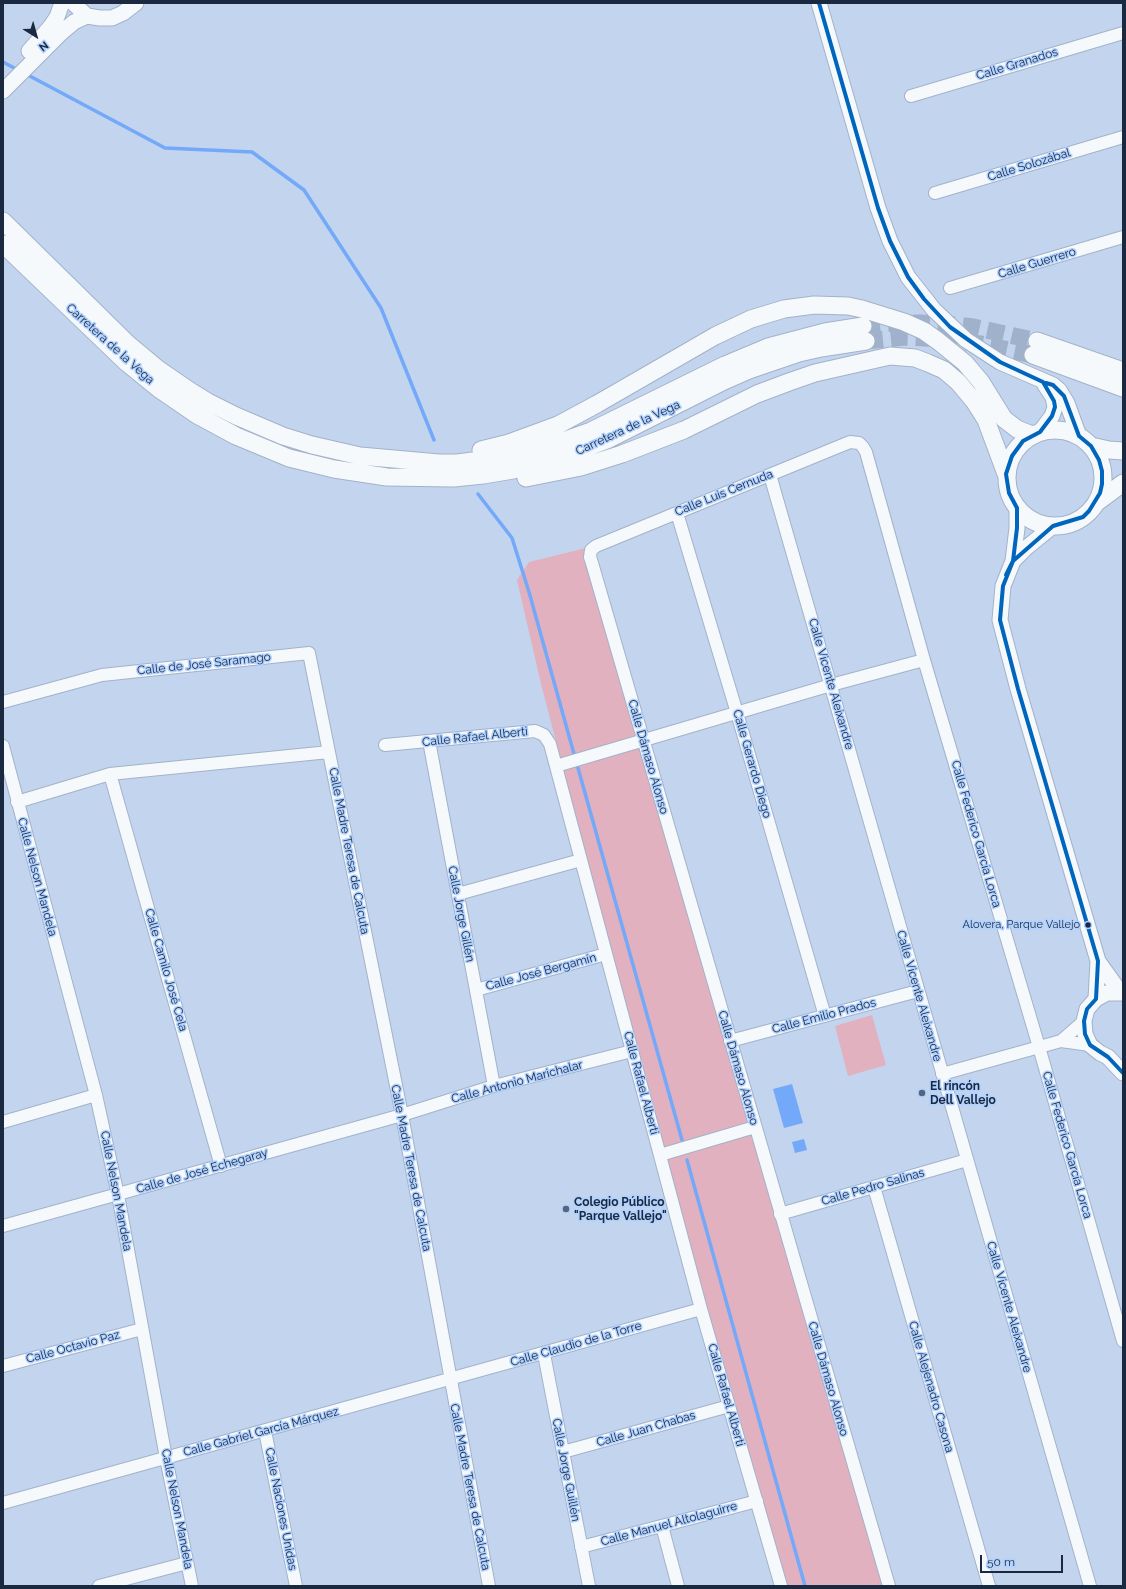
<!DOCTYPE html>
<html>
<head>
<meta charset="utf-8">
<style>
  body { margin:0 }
  #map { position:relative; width:1126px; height:1589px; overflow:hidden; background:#c2d4ee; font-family:Raleway,sans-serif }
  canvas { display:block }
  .frame { position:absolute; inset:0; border:4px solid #1a293f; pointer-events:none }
  .north { position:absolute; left:16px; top:16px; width:40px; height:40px; -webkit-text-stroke:3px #b1d1ff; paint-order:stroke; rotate:143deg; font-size:11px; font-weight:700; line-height:16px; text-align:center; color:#1a293f }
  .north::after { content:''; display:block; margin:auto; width:14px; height:18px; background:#1a293f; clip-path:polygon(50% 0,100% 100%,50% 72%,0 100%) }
  .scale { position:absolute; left:980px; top:1555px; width:83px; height:18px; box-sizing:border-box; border:2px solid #1a293f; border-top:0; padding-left:5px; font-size:12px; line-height:14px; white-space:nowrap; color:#1a293f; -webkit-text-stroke:3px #b1d1ff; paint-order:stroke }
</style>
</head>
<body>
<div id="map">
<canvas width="1126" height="1589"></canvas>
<div class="frame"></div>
<div class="north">N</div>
<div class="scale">50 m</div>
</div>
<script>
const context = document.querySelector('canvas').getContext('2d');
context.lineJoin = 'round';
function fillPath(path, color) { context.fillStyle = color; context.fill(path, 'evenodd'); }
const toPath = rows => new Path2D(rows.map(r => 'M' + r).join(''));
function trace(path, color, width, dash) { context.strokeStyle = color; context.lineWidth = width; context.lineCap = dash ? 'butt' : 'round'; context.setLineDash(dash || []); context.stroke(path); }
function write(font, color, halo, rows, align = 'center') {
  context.font = font + ' Raleway,sans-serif'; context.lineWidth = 3; context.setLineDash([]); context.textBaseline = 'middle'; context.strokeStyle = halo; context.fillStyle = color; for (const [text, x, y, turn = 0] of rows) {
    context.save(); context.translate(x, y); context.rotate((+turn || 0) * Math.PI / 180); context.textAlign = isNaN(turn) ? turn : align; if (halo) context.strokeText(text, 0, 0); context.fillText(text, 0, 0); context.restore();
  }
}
fillPath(toPath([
  [586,548,883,1586,786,1586,666,1161,541,684,517,580,529,562],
  [872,1015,886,1065,848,1076,835,1026]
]), '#e1b1bf');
fillPath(toPath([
  [792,1084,803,1123,784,1128,773,1089],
  [804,1139,807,1150,795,1153,792,1142]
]), '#73a9f8');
trace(toPath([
  [3,62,18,70],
  [26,74,165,148,252,152,304,190,381,308,434,440],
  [478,494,512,538,529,592,574,754],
  [578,768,682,1140],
  [687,1160,805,1586]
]), '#73a9f8', 3.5);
trace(toPath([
  [863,326,892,323,921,323,957,325,973,327,1037,341],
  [866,341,905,337,941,339,981,344,1033,355]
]), '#a0b2cb', 17, [17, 8]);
const minor = toPath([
  [911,96,1123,33],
  [935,193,1123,137],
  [950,288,1123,237],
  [770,475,1090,1586],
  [677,513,737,713,825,1016],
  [3,702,102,675,309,653,402,1115,489,1586],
  [429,741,494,1086],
  [385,745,535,731,544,735,550,744,701,1309,781,1586],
  [3,746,96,1095,118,1195,166,1458,192,1586],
  [556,766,831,685,924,660],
  [110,774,221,1166],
  [17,802,110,774,329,752],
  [458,894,581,860],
  [476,990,606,954],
  [730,1041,918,991],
  [1061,1041,1084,1021],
  [942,1074,1061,1041,1090,1045],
  [3,1122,96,1095],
  [660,1155,755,1127],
  [874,1187,989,1586],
  [780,1214,967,1160],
  [3,1226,402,1115,494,1086,632,1051],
  [544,1354,589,1586],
  [3,1366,142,1329],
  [265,1431,296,1586],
  [563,1452,729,1406],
  [3,1503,701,1309],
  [662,1526,678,1586],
  [581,1547,757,1501],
  [99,1586,187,1563],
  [889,1586,592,563,590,557,591,550,596,546,850,442,859,443,863,447,866,452,924,660,1039,1047,1123,1341]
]);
const tertiary = toPath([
  [73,3,87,16,100,18,112,18,123,13,136,3],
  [819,3,878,208,890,241,908,277,934,310,966,340,1000,362,1053,385,1059,390,1067,403,1079,436],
  [29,51,51,26,57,17,62,3],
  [3,91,61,33,74,22,87,16],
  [1040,432,1052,416,1055,407,1053,397,1045,385],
  [1017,508,1017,528,1013,561,1003,586,1000,620,1018,689,1098,961,1096,999],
  [1013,561,1026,548,1053,526],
  [1098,961,1120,992],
  [1123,993,1107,993,1096,999,1087,1009,1084,1021,1085,1034,1090,1045,1100,1053,1108,1057,1123,1073]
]);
const secondary = toPath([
  [3,221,128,344,158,369,190,391,208,402,236,416,283,436,312,445,360,456,439,463,457,463,497,458,541,449,591,431,725,365,768,347,825,332,863,326],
  [3,244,127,363,159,389,197,415,236,436,289,458,334,469,387,477,454,478,483,475,513,470,565,456,609,439,724,381,749,370,799,353,821,348,866,341],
  [1037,341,1123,371],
  [1033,355,1123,388],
  '1007 478a48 48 0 1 1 96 0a48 48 0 1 1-96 0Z',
  [1091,446,1109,450,1123,451],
  [481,450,509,443,558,425,597,404,715,336,751,319,784,309,814,305,848,306,862,309,904,322,924,331,938,341,965,363,981,382,1004,419,1017,429,1032,435],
  [526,478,581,467,622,454,684,430,757,394,789,382,815,373,890,356,915,358,928,363,944,370,958,382,974,401,986,420,1006,474],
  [1096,503,1123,483]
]);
trace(minor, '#a3b2c8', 14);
trace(tertiary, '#a3b2c8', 17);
trace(secondary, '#a3b2c8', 19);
trace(minor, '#f6f9fc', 12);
trace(tertiary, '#f6f9fc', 15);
trace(secondary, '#f6f9fc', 17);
trace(toPath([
  [819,3,878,208,890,241,908,277,924,299,950,327,1000,362,1043,382,1054,401,1055,407,1052,416,1040,432,1023,441,1012,456,1006,474,1009,493,1017,508,1017,528,1013,561,1003,586,1000,620,1018,689,1098,961,1096,999,1087,1009,1084,1021,1085,1034,1090,1045,1108,1057,1123,1073],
  [1006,575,1013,561,1053,526,1083,517,1089,511,1100,493,1102,484,1102,471,1099,460,1091,446,1079,436,1064,396,1053,385,1046,383]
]), '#0065bd', 4);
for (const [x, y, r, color] of [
  [1088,925,3.5,"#1a293f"],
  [922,1093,4,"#55657c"],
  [566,1209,4,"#55657c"]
]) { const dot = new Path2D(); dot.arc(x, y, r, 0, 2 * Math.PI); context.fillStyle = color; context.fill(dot); trace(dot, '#b1d1ff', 1.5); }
write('11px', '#1a293f', '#b1d1ff', [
  ["Alovera, Parque Vallejo",1080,925]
], 'right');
write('12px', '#1a293f', '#b1d1ff', [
  ["Calle Granados",1017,64,-17],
  ["Calle Solozábal",1029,165,-17],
  ["Calle Guerrero",1037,263,-17],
  ["Carretera de la Vega",110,344,42],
  ["Carretera de la Vega",628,428,-25],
  ["Calle Luis Cernuda",724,493,-22],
  ["Calle de José Saramago",204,664,-6],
  ["Calle Vicente Aleixandre",831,684,74],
  ["Calle Rafael Alberti",475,737,-6],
  ["Calle Dámaso Alonso",648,757,74],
  ["Calle Gerardo Diego",752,764,74],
  ["Calle Federico García Lorca",976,834,74],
  ["Calle Madre Teresa de Calcuta",349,851,79],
  ["Calle Nelson Mandela",37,877,75],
  ["Calle Jorge Gillén",461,914,79],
  ["Calle Camilo José Cela",166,970,74],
  ["Calle José Bergamín",541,972,-15],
  ["Calle Vicente Aleixandre",919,996,74],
  ["Calle Emilio Prados",824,1016,-15],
  ["Calle Dámaso Alonso",738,1068,74],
  ["Calle Antonio Marichalar",517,1082,-15],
  ["Calle Rafael Alberti",641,1083,75],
  ["Calle Federico García Lorca",1067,1145,74],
  ["Calle Madre Teresa de Calcuta",411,1168,79],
  ["Calle de José Echegaray",202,1171,-16],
  ["Calle Pedro Salinas",873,1187,-16],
  ["Calle Nelson Mandela",116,1191,79],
  ["Calle Vicente Aleixandre",1009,1307,74],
  ["Calle Claudio de la Torre",576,1344,-16],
  ["Calle Octavio Paz",73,1347,-15],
  ["Calle Dámaso Alonso",828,1379,74],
  ["Calle Alejenadro Casona",931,1387,74],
  ["Calle Rafael Alberti",726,1395,74],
  ["Calle Juan Chabas",646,1429,-16],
  ["Calle Gabriel García Márquez",261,1432,-15],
  ["Calle Jorge Guillén",566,1470,79],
  ["Calle Madre Teresa de Calcuta",470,1487,79],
  ["Calle Nelson Mandela",177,1509,79],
  ["Calle Naciones Unidas",281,1509,79],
  ["Calle Manuel Altolaguirre",669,1524,-15]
]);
write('bold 12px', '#1a293f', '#b1d1ff', [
  ["El rincón",930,1086],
  ["Dell Vallejo",930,1100],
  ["Colegio Público",574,1202],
  ["\"Parque Vallejo\"",574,1216]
], 'left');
</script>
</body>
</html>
